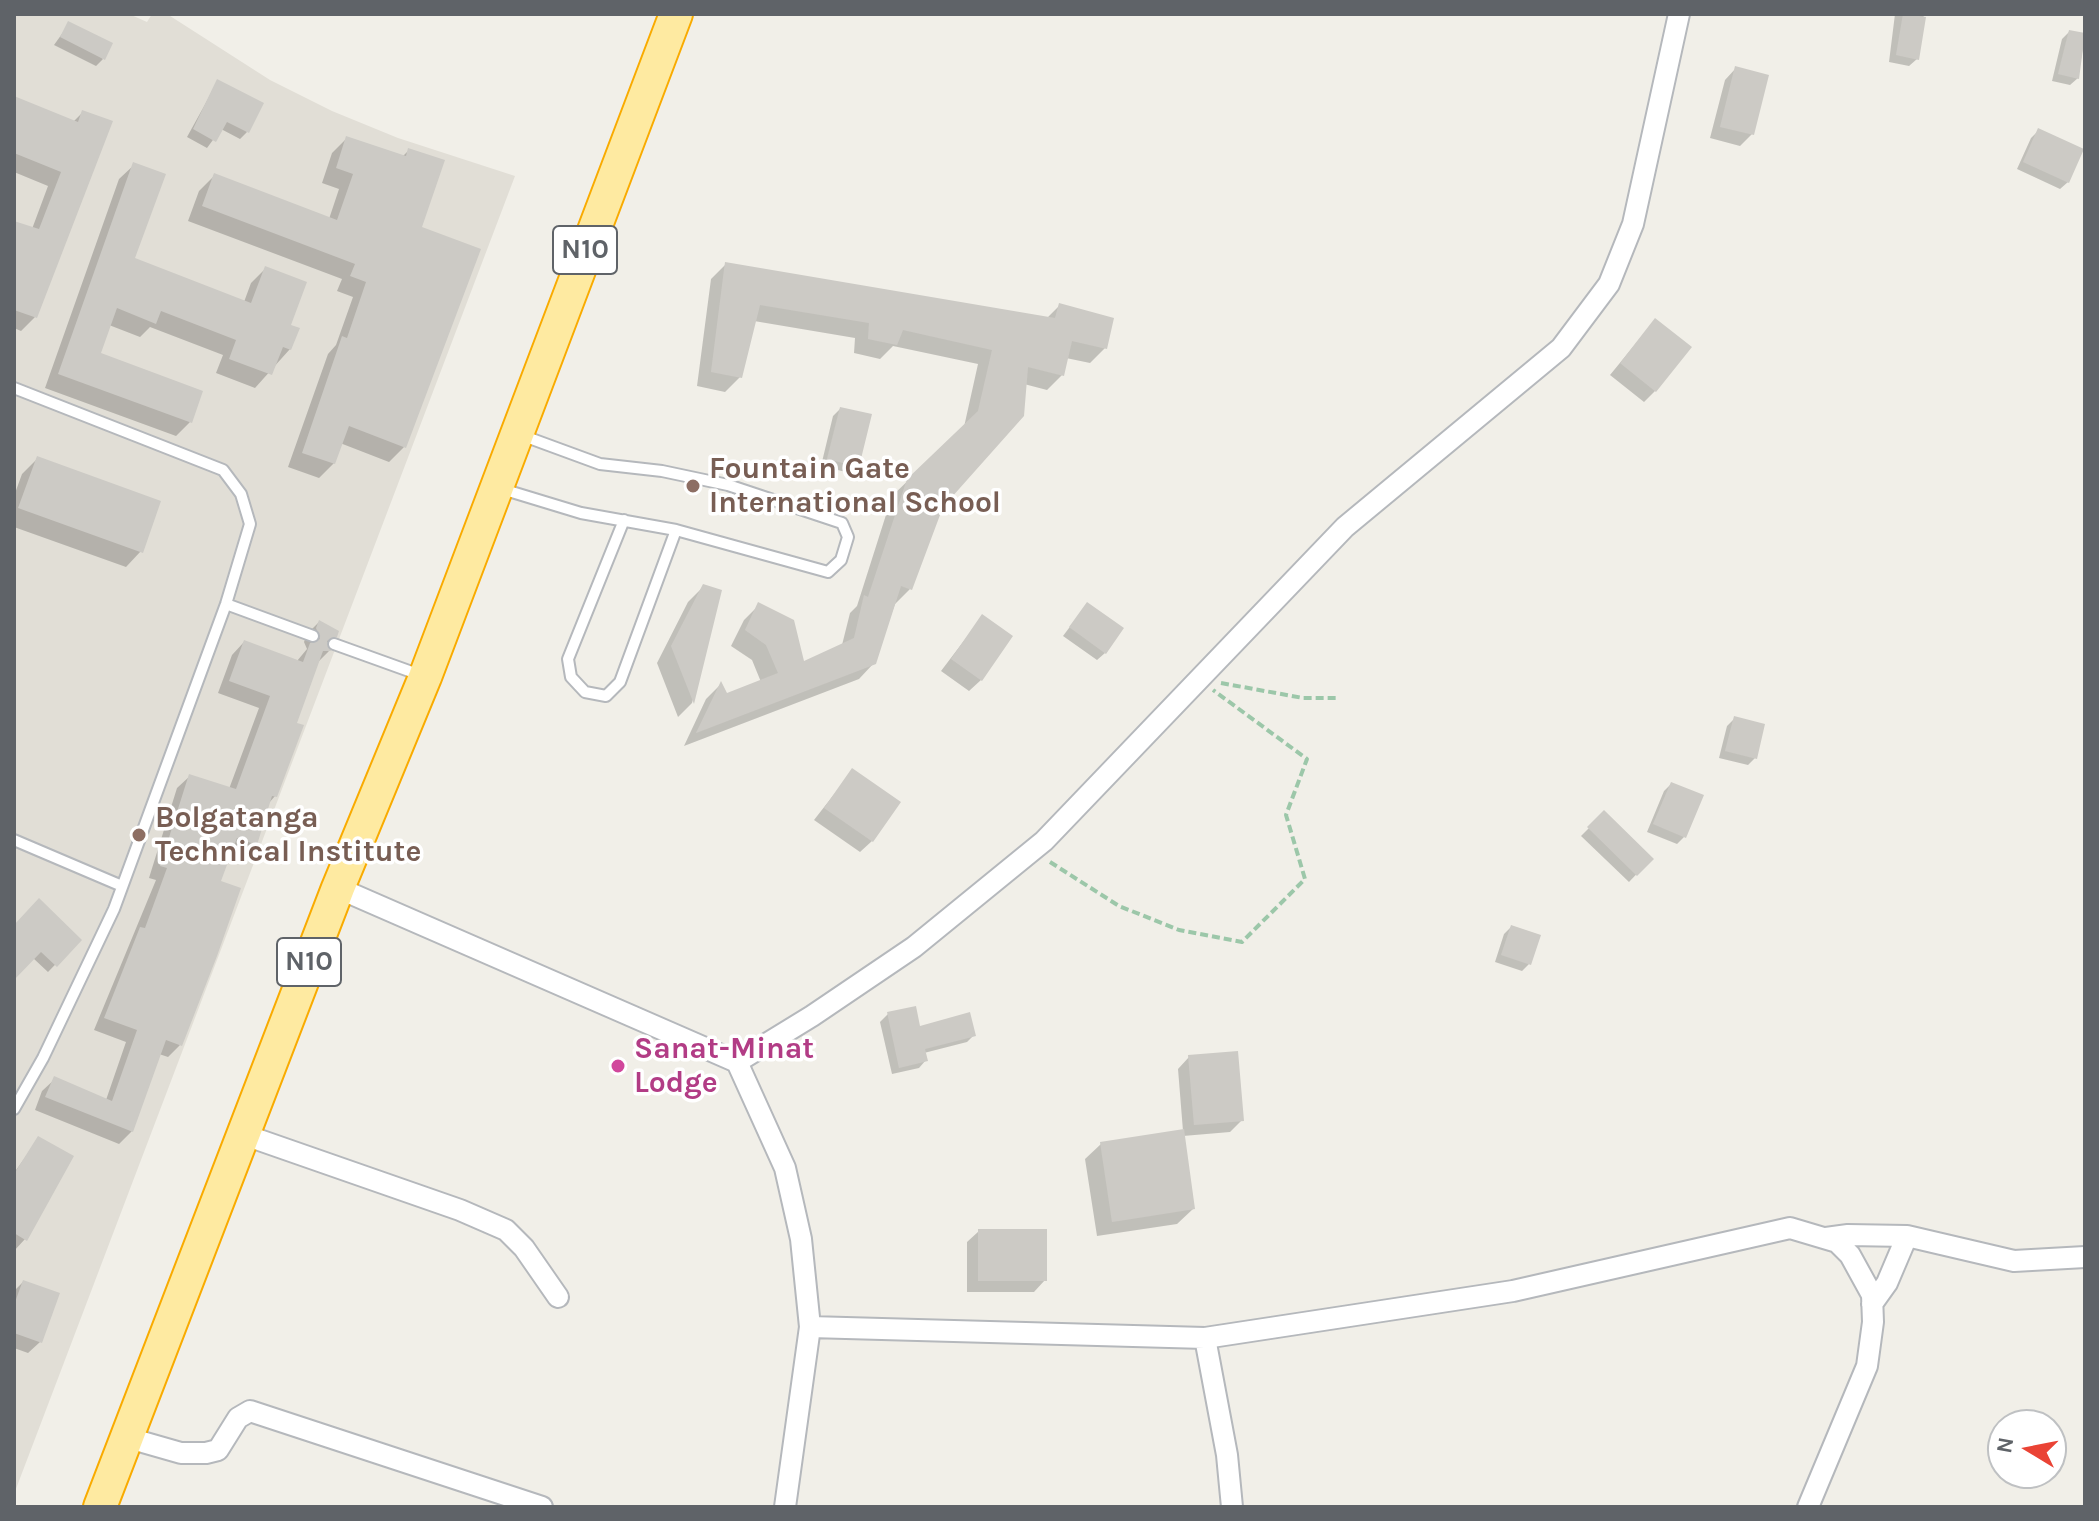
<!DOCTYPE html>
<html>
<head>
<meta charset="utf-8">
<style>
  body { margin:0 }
  #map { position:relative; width:2099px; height:1521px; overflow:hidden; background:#f1efe8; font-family:Karla,sans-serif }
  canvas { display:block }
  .frame { position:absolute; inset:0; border:16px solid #5f6368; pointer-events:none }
  .north { position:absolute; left:1987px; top:1409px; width:80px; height:80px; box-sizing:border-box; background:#fff; border:2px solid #bfc1c3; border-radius:50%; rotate:280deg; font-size:22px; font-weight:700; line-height:32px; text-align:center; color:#5f6368 }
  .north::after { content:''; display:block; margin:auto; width:28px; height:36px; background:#ea4335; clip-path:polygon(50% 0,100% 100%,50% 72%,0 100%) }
</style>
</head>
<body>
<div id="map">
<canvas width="2099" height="1521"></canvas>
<div class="frame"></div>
<div class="north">N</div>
</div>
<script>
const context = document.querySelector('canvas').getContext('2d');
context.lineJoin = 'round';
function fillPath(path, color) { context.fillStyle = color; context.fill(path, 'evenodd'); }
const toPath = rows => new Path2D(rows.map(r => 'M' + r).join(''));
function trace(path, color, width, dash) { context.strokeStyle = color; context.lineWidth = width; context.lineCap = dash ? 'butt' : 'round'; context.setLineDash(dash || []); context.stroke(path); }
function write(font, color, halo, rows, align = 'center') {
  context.font = font + ' Karla,sans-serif'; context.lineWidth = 7; context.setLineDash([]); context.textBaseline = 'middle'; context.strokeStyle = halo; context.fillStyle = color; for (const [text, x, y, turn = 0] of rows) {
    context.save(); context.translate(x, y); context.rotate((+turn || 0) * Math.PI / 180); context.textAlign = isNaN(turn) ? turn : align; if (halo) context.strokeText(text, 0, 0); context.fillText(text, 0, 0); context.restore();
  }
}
fillPath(toPath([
  [14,14,129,14,147,22,152,14,167,14,270,80,332,111,398,138,515,176,14,1494]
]), '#e1ded6');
fillPath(toPath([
  [1895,14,1924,14,1917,59,1909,66,1889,62],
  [69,24,103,59,96,66,54,45],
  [2069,32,2085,35,2078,78,2070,85,2052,81,2062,39],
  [1736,68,1752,134,1740,146,1710,138,1725,80],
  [218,81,247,132,240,139,221,129,207,148,187,137],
  [14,99,73,122,83,112,35,317,21,331,14,328,14,222,32,229,48,186,14,172],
  [2038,131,2068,182,2060,189,2017,169,2031,138],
  [347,138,402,157,409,150,419,228,404,447,389,462,340,443,334,463,319,478,288,467,328,354,336,345,353,297,337,291,342,279,188,221,199,191,214,176,329,219,339,189,322,183,332,153],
  [134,165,133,259,244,302,251,283,266,268,288,326,290,349,255,388,216,373,223,355,150,327,140,337,109,325,98,354,190,422,176,436,45,388,119,179],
  [726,264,1046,319,1060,305,1105,348,1090,363,1066,358,1062,375,1047,390,1024,384,941,506,910,589,895,604,874,663,859,679,684,746,706,699,720,685,726,696,761,682,752,660,731,646,744,620,759,605,802,664,842,645,850,613,857,606,892,496,964,427,978,364,893,346,880,359,854,353,855,338,754,321,740,377,725,392,697,386,711,279],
  [1655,320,1655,391,1644,402,1610,375],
  [840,409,857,466,850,473,821,466,833,416],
  [37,459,141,551,126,567,14,527,14,496,22,474],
  [704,586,720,592,692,703,678,717,657,663,688,602],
  [1087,604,1105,653,1097,660,1063,636],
  [982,617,981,680,969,691,941,671],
  [319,622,335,635,326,644,329,651,316,664,294,724,275,796,268,804,255,844,243,856,230,852,219,882,180,1045,168,1057,159,1054,132,1131,119,1144,35,1110,42,1091,55,1079,106,1100,126,1042,94,1030,156,880,149,878,177,788,190,776,229,789,259,708,218,693,232,655,244,642,297,661,307,649,304,642,307,634],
  [1734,719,1755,758,1748,765,1719,758,1727,726],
  [853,770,872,841,860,852,814,820],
  [1671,784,1684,837,1677,844,1647,832,1664,791],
  [1604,813,1651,859,1629,882,1581,836],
  [14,927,79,940,48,972,33,958,14,977],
  [1511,927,1529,964,1522,971,1495,962,1504,934],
  [888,1014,919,1028,974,1035,967,1042,924,1053,926,1060,919,1068,892,1074,880,1022],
  [1189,1057,1242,1120,1230,1132,1183,1136,1193,1209,1177,1224,1097,1236,1085,1159,1101,1144,1183,1131,1178,1069],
  [39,1138,25,1239,14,1251,14,1173],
  [979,1231,1045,1280,1034,1292,967,1292,967,1242],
  [23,1282,40,1342,28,1353,14,1348,14,1291]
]), '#0003');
fillPath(toPath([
  [1903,14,1926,17,1919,60,1896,55],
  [68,21,113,43,105,60,60,37],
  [2069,30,2085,33,2079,79,2058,74],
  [1735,66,1769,75,1754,135,1720,127],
  [217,79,264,103,249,133,227,122,216,142,193,129],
  [14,96,78,122,82,110,113,121,37,318,14,310,14,221,39,229,61,172,14,153],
  [2038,128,2084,149,2069,183,2023,162],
  [346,136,406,156,408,148,445,160,422,227,481,249,406,448,349,426,335,464,302,453,342,336,347,338,366,282,350,276,355,264,202,206,214,173,337,220,353,174,336,168],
  [133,162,166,174,135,258,251,303,265,266,307,282,291,325,300,328,291,350,283,347,272,375,229,359,236,340,161,311,156,324,117,308,101,353,203,391,192,423,58,374],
  [725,262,1055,318,1059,303,1114,318,1107,349,1072,341,1064,376,1028,367,1024,416,943,507,912,590,901,586,876,664,696,733,721,681,727,693,778,673,766,645,745,630,758,602,794,620,804,661,854,638,864,595,868,597,907,479,978,411,992,350,903,330,897,345,868,339,869,323,760,305,742,378,711,372],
  [1655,318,1692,347,1656,392,1620,363],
  [840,407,872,414,859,467,827,459],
  [37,456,161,501,143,553,18,508],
  [703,584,722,590,694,704,671,646],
  [1087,602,1124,628,1106,654,1069,627],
  [982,614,1013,636,982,681,951,659],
  [319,620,339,631,337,637,327,641,331,651,323,651,297,723,304,725,277,797,272,796,257,845,237,838,221,881,241,888,217,956,182,1046,166,1040,133,1132,45,1097,54,1076,112,1101,137,1030,104,1018,140,927,145,928,167,868,160,866,189,774,236,789,270,696,229,681,244,640,303,662,310,643,320,639,316,628],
  [1734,716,1765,724,1757,759,1725,751],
  [852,768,901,802,873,842,824,808],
  [1671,782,1704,795,1686,838,1653,824],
  [1604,810,1654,859,1637,876,1587,827],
  [39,898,82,940,57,967,41,952,14,980,14,925],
  [1511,925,1541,935,1531,965,1501,955],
  [916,1006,920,1026,970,1012,976,1036,925,1049,928,1061,899,1068,887,1012],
  [1238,1051,1244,1121,1194,1125,1188,1055],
  [1184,1129,1195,1209,1112,1222,1100,1142],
  [38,1136,74,1156,27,1241,14,1233,14,1174],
  [978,1229,1047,1229,1047,1281,978,1281],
  [23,1280,60,1293,42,1343,14,1333,14,1305]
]), '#cccac5');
const service = toPath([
  [14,388,223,470,241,494,250,524,226,604,114,909,43,1058,14,1109],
  [502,489,581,513,676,530,828,572,841,560,848,537,842,523,728,485,662,471,600,464,521,435],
  [624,520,568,659,571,677,585,692,606,696,620,682,676,530],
  [226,604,313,636],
  [334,644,423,676],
  [14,840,122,886]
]);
const minor = toPath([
  [338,888,737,1062,812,1016,914,947,1044,841,1345,527,1561,348,1609,284,1633,224,1679,14],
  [737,1062,785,1168,801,1239,810,1327,785,1507],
  [242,1134,460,1210,506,1230,524,1248,558,1297],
  [1826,1238,1848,1235,1907,1236,2014,1261,2085,1257],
  [1872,1304,1887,1283,1907,1236],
  [810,1327,1205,1338,1513,1291,1790,1228,1837,1242,1850,1255,1872,1295,1873,1322,1867,1366,1808,1507],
  [1205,1338,1227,1455,1232,1507],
  [125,1437,181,1453,206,1453,218,1450,238,1418,250,1411,542,1507]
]);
const trunk = toPath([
  [100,1507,338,888,425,677,676,14]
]);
trace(service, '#b5b8bc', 14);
trace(minor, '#b5b8bc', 24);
trace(trunk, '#f9ab00', 36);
trace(toPath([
  [1221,683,1303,698,1339,698],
  [1050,862,1119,906,1179,930,1242,942,1305,879,1286,815,1307,759,1213,690]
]), '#9cc7a9', 4, [8, 4]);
trace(service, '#fff', 10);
trace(minor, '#fff', 20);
trace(trunk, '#feeaa1', 32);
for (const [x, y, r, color] of [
  [693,486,8,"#8d6e63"],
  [139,835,8,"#8d6e63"],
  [618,1066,8,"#d1479c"]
]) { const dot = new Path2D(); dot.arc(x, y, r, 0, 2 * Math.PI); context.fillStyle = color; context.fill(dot); trace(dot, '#fff', 3); }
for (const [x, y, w] of [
  [585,250,64],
  [309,962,64]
]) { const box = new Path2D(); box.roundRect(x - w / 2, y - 24, w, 48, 6); context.fillStyle = '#fff'; context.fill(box); trace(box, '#5f6368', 2); }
write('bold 28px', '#5f6368', null, [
  ["N10",585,250],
  ["N10",309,962]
]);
write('bold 30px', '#785e54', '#fff', [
  ["Fountain Gate",709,469],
  ["International School",709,503],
  ["Bolgatanga",155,818],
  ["Technical Institute",155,852]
], 'left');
write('bold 30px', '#b23c85', '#fff', [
  ["Sanat-Minat",634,1049],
  ["Lodge",634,1083]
], 'left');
</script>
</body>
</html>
